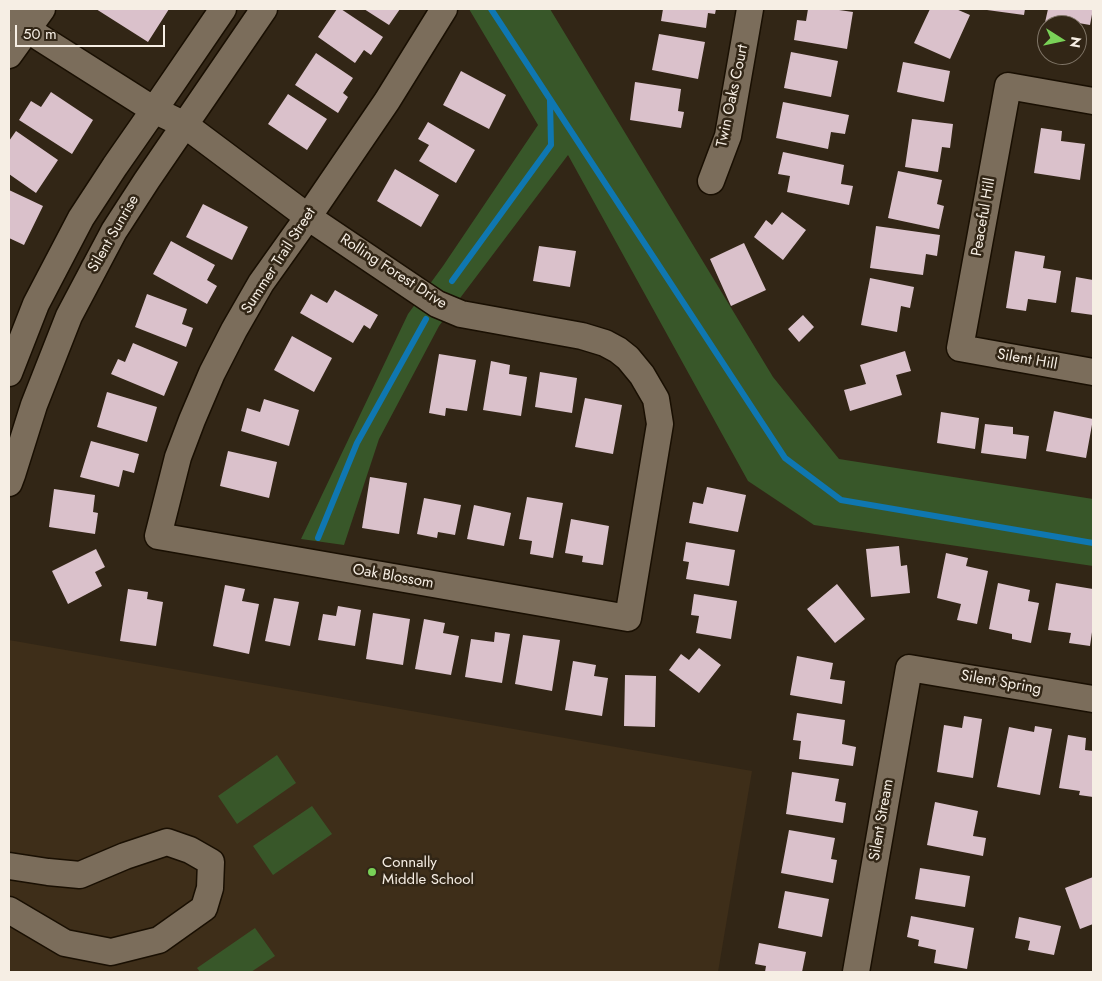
<!DOCTYPE html>
<html>
<head>
<meta charset="utf-8">
<style>
  body { margin:0 }
  #map { position:relative; width:1102px; height:981px; overflow:hidden; background:#322616; font-family:Jost,sans-serif }
  canvas { display:block }
  .frame { position:absolute; inset:0; border:10px solid #f6eee4; pointer-events:none }
  .north { position:absolute; left:1037px; top:15px; width:50px; height:50px; box-sizing:border-box; background:#322616; border:1px solid #807668; border-radius:50%; rotate:100deg; font-size:14px; font-weight:700; line-height:20px; text-align:center; color:#f6eee4 }
  .north::after { content:''; display:block; margin:auto; width:18px; height:22px; background:#79d157; clip-path:polygon(50% 0,100% 100%,50% 72%,0 100%) }
  .scale { position:absolute; left:15px; top:25px; width:150px; height:22px; box-sizing:border-box; border:2px solid #f6eee4; border-top:0; padding-left:6px; font-size:15px; line-height:18px; white-space:nowrap; color:#f6eee4; -webkit-text-stroke:4px #322616; paint-order:stroke }
</style>
</head>
<body>
<div id="map">
<canvas width="1102" height="981"></canvas>
<div class="frame"></div>
<div class="north">N</div>
<div class="scale">50 m</div>
</div>
<script>
const context = document.querySelector('canvas').getContext('2d');
context.lineJoin = 'round';
function fillPath(path, color) { context.fillStyle = color; context.fill(path, 'evenodd'); }
const toPath = rows => new Path2D(rows.map(r => 'M' + r).join(''));
function trace(path, color, width, dash) { context.strokeStyle = color; context.lineWidth = width; context.lineCap = dash ? 'butt' : 'round'; context.setLineDash(dash || []); context.stroke(path); }
function write(font, color, halo, rows, align = 'center') {
  context.font = font + ' Jost,sans-serif'; context.lineWidth = 5; context.setLineDash([]); context.textBaseline = 'middle'; context.strokeStyle = halo; context.fillStyle = color; for (const [text, x, y, turn = 0] of rows) {
    context.save(); context.translate(x, y); context.rotate((+turn || 0) * Math.PI / 180); context.textAlign = isNaN(turn) ? turn : align; if (halo) context.strokeText(text, 0, 0); context.fillText(text, 0, 0); context.restore();
  }
}
fillPath(toPath([
  [9,640,752,771,718,972,9,972]
]), '#3e2e19');
fillPath(toPath([
  [469,9,550,9,773,377,839,459,1093,499,1093,566,814,525,748,481,568,155,439,326,379,439,344,545,301,539,408,314,443,266,538,125],
  [277,755,296,783,237,824,218,796],
  [312,806,332,834,273,875,253,846],
  [255,928,275,956,251,972,200,972,197,968]
]), '#385729');
trace(toPath([
  [491,9,785,458,841,500,1093,543],
  [452,281,551,145,550,101],
  [318,538,357,443,426,319]
]), '#0f77b1', 6);
fillPath(toPath([
  [96,9,169,9,148,42],
  [337,9,341,9,383,37,371,55,364,50,355,63,318,37],
  [364,9,400,9,389,25],
  [663,9,716,9,715,14,708,13,706,28,661,21],
  [808,9,832,9,853,12,847,49,794,40,797,20,806,21],
  [930,9,956,9,970,15,950,59,914,43],
  [987,9,1025,9,1024,15,987,10],
  [1048,9,1093,9,1090,25,1067,21,1066,25,1047,25,1047,27,1044,27],
  [659,34,705,42,698,79,652,70],
  [791,52,838,61,831,97,784,88],
  [316,53,353,78,343,93,348,97,338,113,295,85],
  [903,62,950,71,944,102,897,92],
  [461,71,506,95,489,129,443,105],
  [635,82,681,89,678,111,684,112,681,128,630,120],
  [51,92,93,120,72,154,19,120,31,101,41,107],
  [288,94,327,119,307,150,268,124],
  [783,102,849,115,845,134,831,132,828,149,776,138],
  [912,119,953,124,950,148,942,147,938,172,905,167],
  [428,122,475,150,456,183,419,161,429,145,418,139],
  [1041,128,1062,131,1061,141,1085,144,1080,180,1034,173],
  [16,131,58,160,36,193,9,174,9,141],
  [783,152,844,165,841,184,853,186,849,205,787,192,790,176,778,174],
  [395,169,439,195,421,227,377,201],
  [898,171,942,180,937,204,944,206,939,229,888,218],
  [9,190,43,206,24,245,9,238],
  [203,204,248,227,232,260,186,237],
  [782,212,806,230,783,260,754,237,766,220,772,225],
  [876,226,940,235,937,256,926,254,923,275,870,268],
  [171,241,215,265,207,280,217,286,207,304,153,274],
  [744,243,766,290,731,306,710,259],
  [539,246,576,251,570,287,533,281],
  [1015,251,1045,256,1043,268,1061,271,1056,303,1028,299,1026,311,1006,308],
  [1076,277,1093,280,1093,315,1071,312],
  [870,278,914,287,910,308,901,306,897,332,861,325],
  [335,290,378,315,370,329,364,325,353,343,300,313,311,294,327,303],
  [147,294,187,309,182,324,193,328,186,347,135,327],
  [803,315,814,327,799,342,788,329],
  [292,336,332,358,314,392,274,370],
  [133,343,178,362,164,396,111,374,118,359,125,362],
  [905,351,911,371,896,375,902,395,850,411,844,390,866,384,860,365],
  [439,354,476,360,467,411,446,408,445,416,429,413],
  [491,361,510,365,509,374,527,377,521,416,483,410],
  [540,372,577,378,572,413,535,407],
  [107,392,157,407,147,442,97,427],
  [585,398,622,405,613,454,575,447],
  [264,399,299,410,289,446,241,431,247,408,260,412],
  [1054,411,1093,419,1086,458,1046,451],
  [941,412,979,418,975,449,937,443],
  [985,424,1013,427,1013,434,1029,436,1026,459,981,453],
  [91,441,139,454,134,473,123,470,119,487,80,477],
  [228,451,277,462,269,498,220,486],
  [370,477,407,483,399,534,362,528],
  [707,487,746,495,738,532,689,523,693,502,703,504],
  [54,489,95,495,93,512,98,513,95,534,49,527],
  [527,497,563,503,553,558,530,554,532,541,519,539],
  [424,498,461,505,455,535,438,532,437,538,417,534],
  [474,505,511,513,504,546,467,539],
  [571,519,609,526,603,565,582,562,583,556,565,553],
  [686,542,735,550,729,586,686,579,689,562,683,561],
  [899,546,901,566,907,565,910,593,871,597,866,549],
  [96,549,105,567,95,572,102,586,68,604,52,571],
  [946,553,968,558,966,566,988,571,977,624,957,620,961,604,937,598],
  [998,583,1030,590,1028,601,1039,603,1031,643,1012,639,1012,634,989,629],
  [1056,583,1093,589,1093,625,1090,646,1069,643,1071,633,1048,630],
  [837,584,865,619,835,643,807,609],
  [225,585,245,589,242,601,259,604,249,654,213,646],
  [128,589,148,592,147,599,163,602,156,646,120,641],
  [694,594,737,601,731,639,696,633,699,616,691,615],
  [274,598,299,602,290,646,265,641],
  [338,606,361,610,355,646,318,640,323,614,336,616],
  [373,613,410,619,403,665,366,659],
  [424,619,445,623,443,633,459,636,451,675,415,669],
  [495,632,510,634,502,683,465,677,471,639,494,642],
  [523,635,560,640,552,691,515,684],
  [699,648,721,665,699,693,669,670,681,654,689,660],
  [797,656,833,663,830,679,845,681,842,704,790,695],
  [573,661,596,665,594,676,608,678,602,716,565,710],
  [625,675,656,676,655,727,624,726],
  [797,713,845,720,842,744,856,747,853,766,799,759,801,741,793,740],
  [964,716,982,719,973,778,937,772,944,725,962,728],
  [1035,726,1052,729,1040,795,997,787,1009,727,1034,732],
  [1068,735,1086,738,1085,750,1093,751,1093,797,1079,795,1080,791,1059,788],
  [792,772,839,779,835,801,846,803,843,823,786,814],
  [935,802,978,811,973,836,986,838,983,856,927,845],
  [789,830,835,838,831,859,837,860,833,883,781,873],
  [920,868,970,876,965,907,915,899],
  [1093,877,1093,924,1080,929,1065,888],
  [785,891,829,899,822,937,778,928],
  [911,916,974,928,967,969,934,963,936,950,918,946,919,940,907,937],
  [1019,917,1061,926,1054,955,1028,950,1030,941,1015,938],
  [759,943,806,952,802,972,765,972,766,966,755,964]
]), '#dac1cb');
const minor = toPath([
  [9,11,28,30,154,110,185,125,308,217,437,304,461,314,582,336,605,343,618,350,628,358,642,375,656,399,660,424,628,618,158,536,178,457,192,420,212,373,234,330,261,283,308,217,387,101,444,9],
  [9,55,42,9],
  [1093,101,1008,86,960,348,1093,372],
  [711,181,728,136,750,9],
  [9,373,36,304,81,218,115,166,154,110,223,9],
  [9,483,12,475,34,405,69,316,114,231,147,180,264,9],
  [9,866,48,872,80,875,125,856,167,842,190,850,211,862,210,888,204,908,159,940,111,952,65,943,9,910],
  [856,972,909,668,1093,699]
]);
trace(minor, '#190f02', 29);
trace(minor, '#7b6d5b', 26);
for (const [x, y, r, color] of [
  [372,872,5,"#79d157"]
]) { const dot = new Path2D(); dot.arc(x, y, r, 0, 2 * Math.PI); context.fillStyle = color; context.fill(dot); trace(dot, '#322616', 2); }
write('15px', '#f6eee4', '#322616', [
  ["Twin Oaks Court",733,96,-78],
  ["Peaceful Hill",984,217,-80],
  ["Silent Sunrise",114,234,-60],
  ["Summer Trail Street",279,261,-57],
  ["Rolling Forest Drive",393,272,33],
  ["Silent Hill",1027,360,10],
  ["Oak Blossom",393,577,10],
  ["Silent Spring",1001,683,10],
  ["Silent Stream",882,820,-80]
]);
write('15px', '#f6eee4', '#322616', [
  ["Connally",382,863],
  ["Middle School",382,880]
], 'left');
</script>
</body>
</html>
